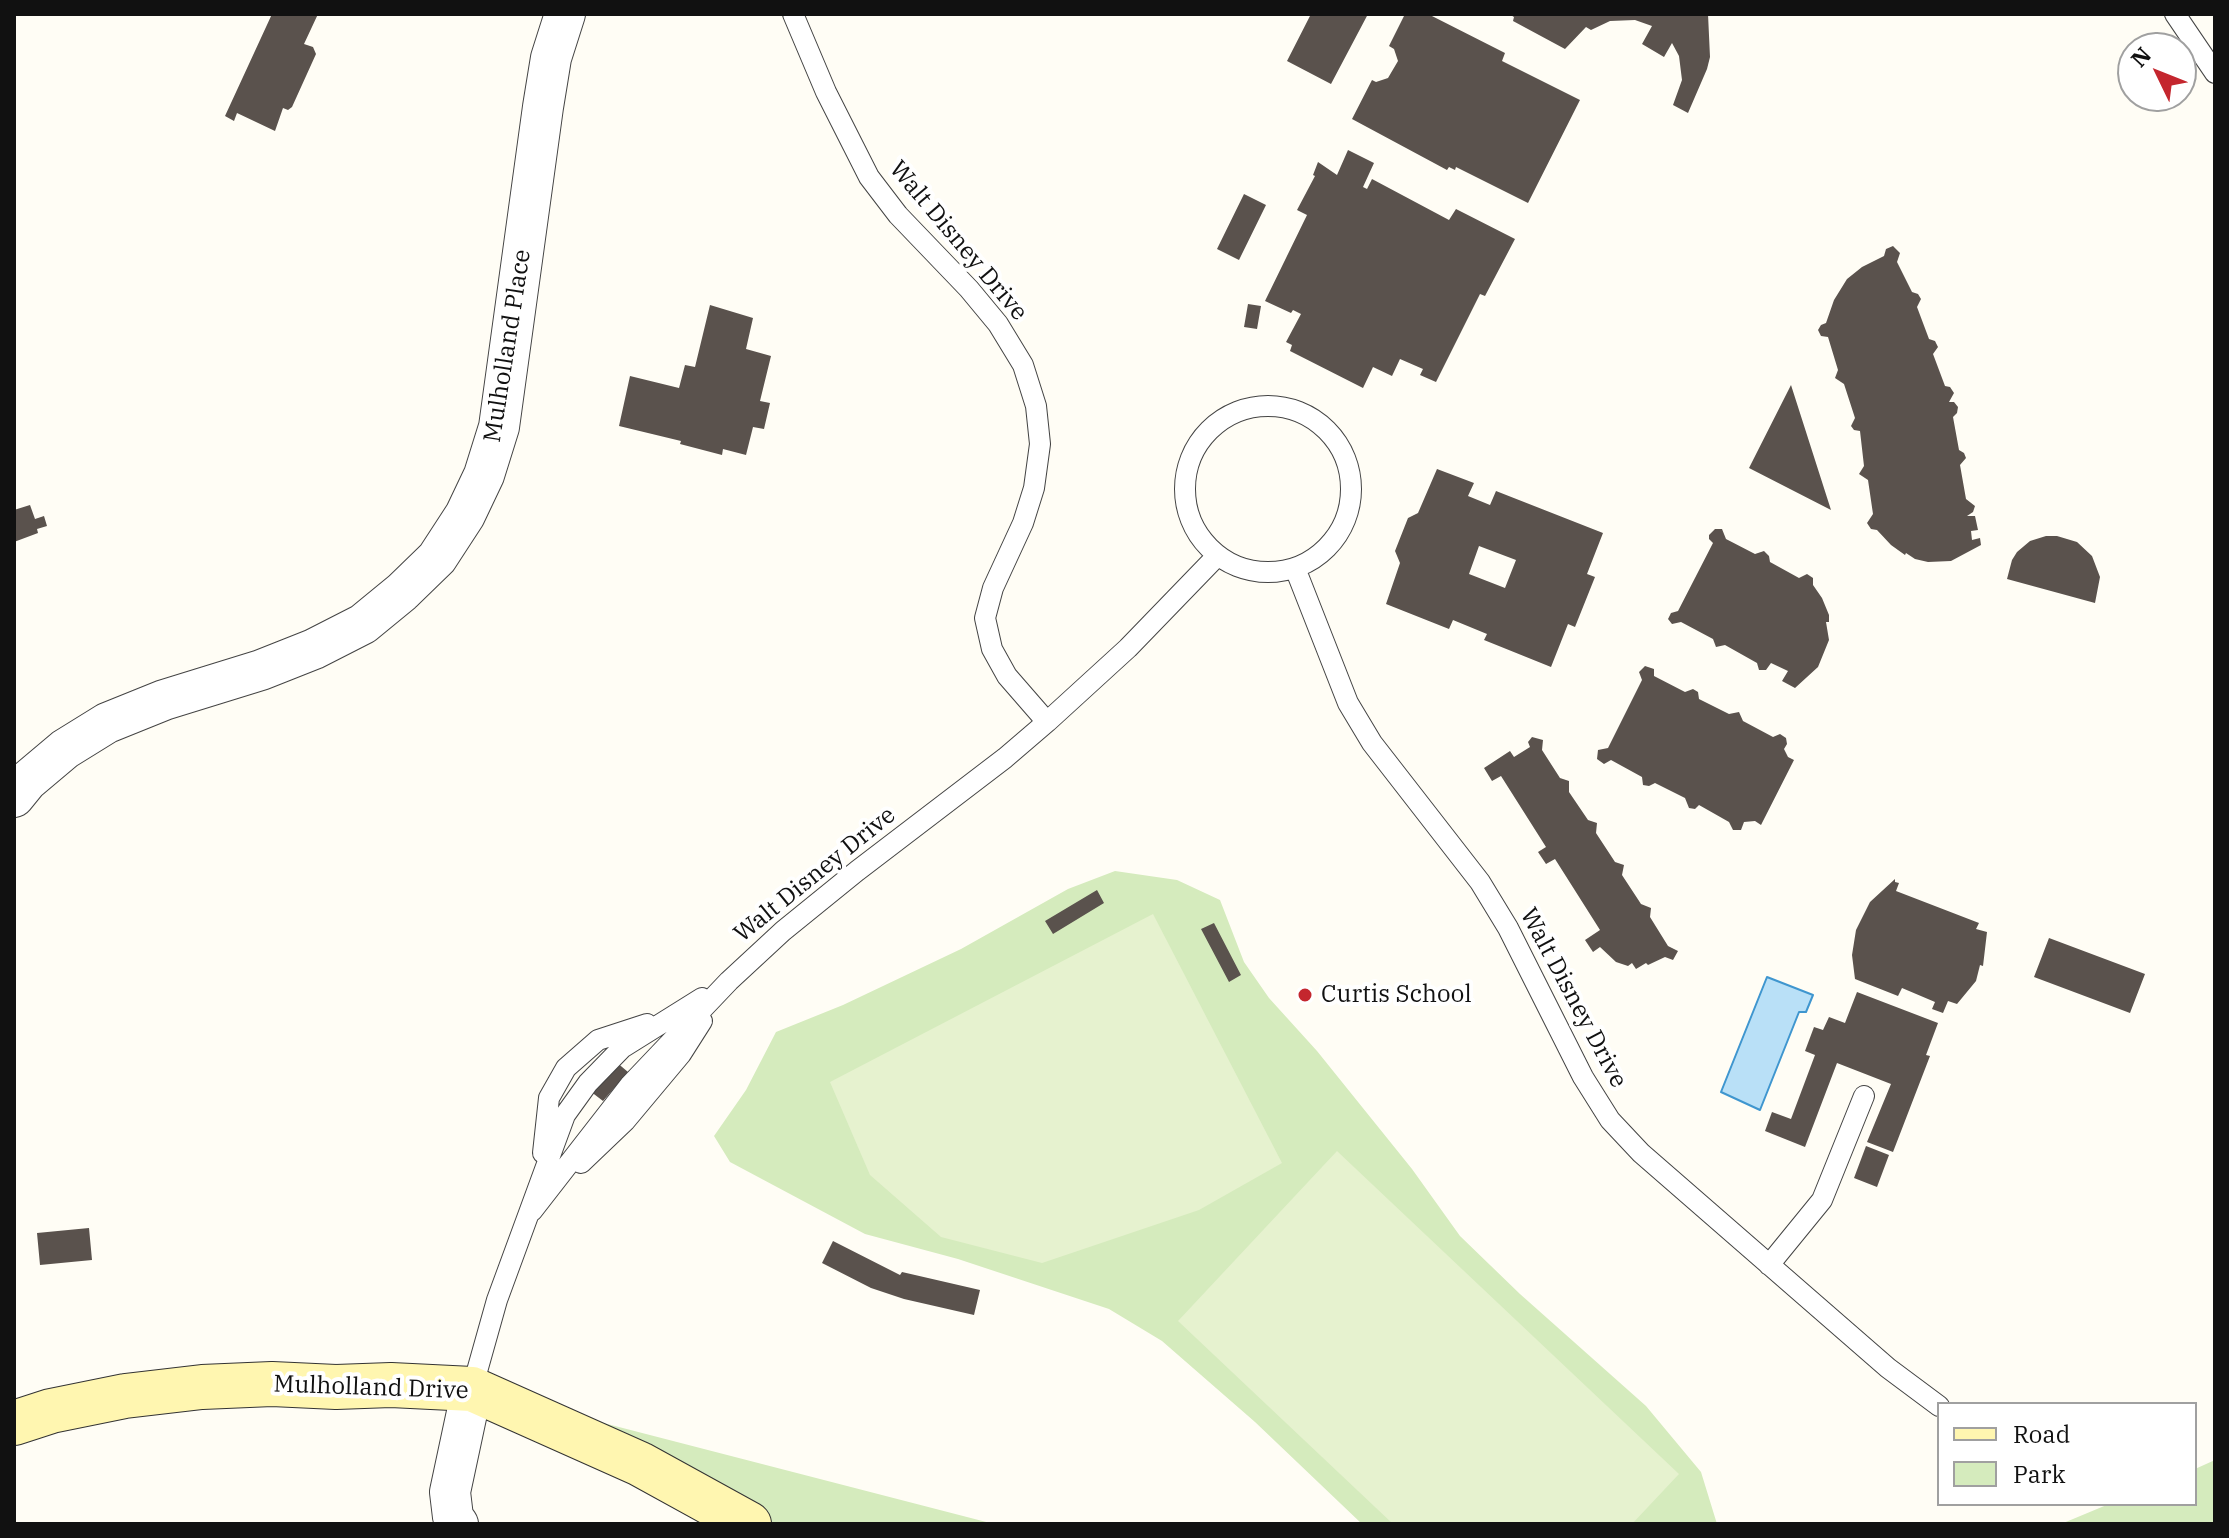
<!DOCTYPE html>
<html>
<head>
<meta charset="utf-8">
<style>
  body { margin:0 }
  #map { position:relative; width:2229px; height:1538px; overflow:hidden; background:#fffdf5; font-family:"IBM Plex Serif",serif }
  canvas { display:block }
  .frame { position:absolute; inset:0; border:16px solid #111; pointer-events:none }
  .legend { position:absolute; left:1937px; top:1402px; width:260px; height:104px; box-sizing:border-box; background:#fff; border:2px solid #a0a0a0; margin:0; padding:10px 14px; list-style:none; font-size:24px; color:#111 }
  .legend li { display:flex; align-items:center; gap:16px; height:40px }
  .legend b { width:40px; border:2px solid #a0a0a0 }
  .north { position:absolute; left:2117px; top:32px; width:80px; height:80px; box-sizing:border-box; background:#fff; border:2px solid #a0a0a0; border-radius:50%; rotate:313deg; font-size:22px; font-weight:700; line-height:32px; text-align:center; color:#111 }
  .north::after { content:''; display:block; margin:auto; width:28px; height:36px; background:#c4262e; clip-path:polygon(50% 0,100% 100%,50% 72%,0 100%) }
</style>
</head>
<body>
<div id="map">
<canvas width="2229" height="1538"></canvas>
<div class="frame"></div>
<ul class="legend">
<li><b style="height:10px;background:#fff6b0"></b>Road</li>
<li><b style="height:22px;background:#d5ebbd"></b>Park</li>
</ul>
<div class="north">N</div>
</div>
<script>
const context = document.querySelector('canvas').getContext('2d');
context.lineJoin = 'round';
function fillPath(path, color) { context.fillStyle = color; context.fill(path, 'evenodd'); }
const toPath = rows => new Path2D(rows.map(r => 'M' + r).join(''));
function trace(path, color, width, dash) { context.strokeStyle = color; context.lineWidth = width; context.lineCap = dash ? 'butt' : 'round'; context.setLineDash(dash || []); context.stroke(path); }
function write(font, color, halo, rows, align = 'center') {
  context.font = font + ' "IBM Plex Serif",serif'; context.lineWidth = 8; context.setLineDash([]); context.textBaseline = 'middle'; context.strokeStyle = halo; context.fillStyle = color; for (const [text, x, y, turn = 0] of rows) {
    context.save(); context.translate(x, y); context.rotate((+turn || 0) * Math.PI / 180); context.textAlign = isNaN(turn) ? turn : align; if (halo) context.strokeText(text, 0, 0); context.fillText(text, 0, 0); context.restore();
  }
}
fillPath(toPath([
  [1115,871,1177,880,1220,900,1244,962,1269,998,1317,1051,1412,1169,1460,1236,1520,1294,1646,1406,1701,1472,1717,1524,1362,1524,1255,1422,1162,1341,1109,1309,958,1259,865,1234,730,1162,714,1136,746,1090,776,1032,843,1005,961,949,1068,889],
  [472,1389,994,1524,731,1524],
  [2215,1460,2215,1524,2061,1524,2109,1504,2195,1504,2195,1469]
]), '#d5ebbd');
fillPath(toPath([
  [1153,914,1282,1163,1199,1210,1042,1263,941,1237,870,1175,830,1082],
  [1337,1151,1679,1474,1632,1524,1393,1524,1178,1321]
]), '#e6f2cf');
const water = toPath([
  [1767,977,1813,995,1806,1012,1799,1012,1760,1110,1721,1092,1767,977]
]);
fillPath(water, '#b9e0f7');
trace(water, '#3f96cf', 2);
fillPath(toPath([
  [272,14,318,14,304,44,313,47,316,54,292,107,288,110,283,108,275,131,237,113,234,121,225,116],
  [1311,14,1368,14,1331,84,1287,61],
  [1405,14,1428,14,1505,53,1502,61,1580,100,1528,203,1456,167,1455,170,1449,167,1447,170,1352,119,1372,80,1376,82,1388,78,1398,61,1394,49,1389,46],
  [1509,14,1708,14,1710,57,1707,69,1688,113,1673,105,1682,80,1679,56,1672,43,1664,57,1642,44,1652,26,1635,20,1610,21,1591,30,1586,27,1565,49,1513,21,1514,17],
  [1348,150,1374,163,1363,187,1367,189,1372,179,1449,220,1456,209,1515,239,1485,296,1480,294,1436,382,1420,375,1423,369,1400,359,1392,376,1373,367,1363,388,1290,351,1292,345,1286,342,1301,314,1293,310,1291,313,1265,301,1307,215,1297,210,1315,176,1313,175,1318,162,1337,175],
  [1244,194,1266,205,1239,260,1217,249],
  [1893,246,1900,253,1897,262,1912,292,1918,294,1921,299,1917,307,1929,339,1935,341,1938,347,1933,354,1945,386,1950,387,1954,393,1949,402,1954,402,1958,407,1957,413,1953,417,1959,450,1964,453,1966,458,1960,465,1966,499,1975,506,1973,512,1967,516,1975,516,1978,530,1971,531,1972,540,1980,538,1981,545,1951,561,1928,562,1915,559,1906,553,1905,555,1891,545,1877,530,1871,529,1867,523,1873,514,1868,480,1859,474,1864,466,1860,431,1854,430,1851,426,1855,418,1844,384,1835,378,1838,370,1828,337,1821,336,1818,330,1821,325,1826,323,1834,300,1847,279,1862,267,1884,256,1886,249],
  [1248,304,1261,306,1257,329,1244,327],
  [710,305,753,318,746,349,771,356,760,401,770,403,764,429,753,427,746,455,723,449,722,455,680,444,681,441,619,426,630,376,679,388,685,365,695,367],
  [1791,385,1831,510,1749,468],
  [1437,469,1474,483,1468,496,1490,505,1496,491,1603,533,1587,574,1595,577,1575,627,1568,624,1551,667,1484,640,1487,634,1453,620,1449,629,1386,604,1400,563,1395,551,1408,518,1418,513],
  [1479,546,1516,560,1505,588,1469,574],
  [30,505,35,519,44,516,47,526,37,529,38,533,14,542,14,510],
  [1715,529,1722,529,1726,539,1755,554,1764,551,1769,556,1770,562,1799,578,1807,574,1813,578,1813,585,1822,598,1829,615,1829,622,1826,622,1829,640,1818,667,1795,688,1782,681,1788,671,1771,663,1766,670,1759,670,1757,663,1725,645,1716,647,1713,639,1681,622,1672,624,1668,619,1671,613,1678,611,1713,543,1709,539,1709,535],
  [2046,536,2057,536,2077,542,2092,556,2100,577,2095,603,2007,579,2012,560,2017,552,2030,541],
  [1645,666,1654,669,1654,676,1685,692,1693,689,1698,692,1699,699,1729,714,1739,712,1743,721,1773,737,1780,734,1786,738,1787,744,1784,749,1788,757,1794,760,1761,825,1755,821,1744,822,1741,830,1733,830,1729,822,1699,805,1695,809,1689,808,1685,798,1655,783,1649,786,1643,785,1642,777,1611,760,1604,764,1597,759,1598,750,1608,748,1642,680,1639,672],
  [1532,737,1543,740,1542,750,1560,778,1569,781,1569,792,1588,820,1597,823,1596,833,1615,862,1624,865,1622,875,1641,904,1651,908,1650,917,1668,946,1678,951,1673,960,1665,957,1648,965,1646,963,1636,969,1632,963,1628,966,1616,962,1600,947,1593,952,1585,940,1600,930,1555,859,1546,864,1538,852,1546,847,1501,776,1492,781,1484,768,1510,751,1514,757,1530,747,1528,742],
  [1895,879,1895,882,1899,883,1896,891,1979,923,1976,929,1987,932,1983,966,1980,965,1976,981,1957,1004,1948,1001,1943,1013,1932,1009,1935,1002,1902,988,1898,996,1855,979,1852,955,1856,930,1870,902],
  [1097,890,1104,903,1053,934,1045,921],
  [1214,923,1241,975,1229,982,1201,929],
  [2049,938,2145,974,2130,1013,2034,977],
  [1857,992,1938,1023,1926,1055,1930,1056,1893,1152,1867,1142,1891,1084,1837,1063,1805,1147,1765,1131,1772,1112,1791,1119,1815,1055,1805,1051,1814,1027,1823,1030,1829,1017,1845,1023],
  [615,1061,628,1072,603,1101,590,1091],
  [1866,1146,1889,1155,1877,1187,1854,1178],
  [89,1228,92,1260,40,1265,37,1233],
  [833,1241,900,1275,902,1272,980,1290,974,1315,904,1299,871,1288,822,1263]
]), '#5a524d');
const service = toPath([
  [793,14,826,92,869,177,898,215,969,289,998,324,1023,365,1036,406,1040,444,1034,488,1023,523,993,588,985,618,992,649,1007,676,1047,722],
  [2175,14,2215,73],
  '1185 489a83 83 0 1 1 166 0a83 83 0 1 1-166 0Z',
  [1295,568,1348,703,1372,743,1480,882,1508,928,1583,1077,1610,1120,1641,1153,1888,1368,1939,1406],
  [543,1153,549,1098,566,1068,598,1040,647,1024],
  [581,1163,625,1121,681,1054,702,1021],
  [532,1211,630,1085,729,981,783,931,857,871,1005,758,1047,722,1128,648,1217,556],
  [1769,1265,1822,1200,1864,1096],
  [472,1389,497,1300,565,1115,588,1083,622,1048,702,998]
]);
const minor = toPath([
  [14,797,27,781,65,749,107,723,164,700,261,670,314,649,363,624,402,592,437,558,465,515,484,475,499,427,543,107,551,58,565,14],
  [458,1524,453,1517,450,1492,472,1389]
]);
const secondary = toPath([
  [14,1423,51,1411,125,1396,202,1387,272,1384,336,1387,391,1385,472,1389,640,1464,749,1524]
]);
trace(service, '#444', 22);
trace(minor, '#444', 42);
trace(secondary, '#333', 46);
trace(service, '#fff', 20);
trace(minor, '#fff', 40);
trace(secondary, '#fff6b0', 44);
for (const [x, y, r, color] of [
  [1305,995,8,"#c4262e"]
]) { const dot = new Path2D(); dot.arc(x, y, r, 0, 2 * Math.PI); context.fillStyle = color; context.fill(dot); trace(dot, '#fff', 3); }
write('24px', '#111', '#fff', [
  ["Walt Disney Drive",958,241,50],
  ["Mulholland Place",508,346,-81],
  ["Walt Disney Drive",815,875,-39],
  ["Walt Disney Drive",1573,998,62],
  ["Mulholland Drive",371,1388,2]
]);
write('24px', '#111', '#fff', [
  ["Curtis School",1321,995]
], 'left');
</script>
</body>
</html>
